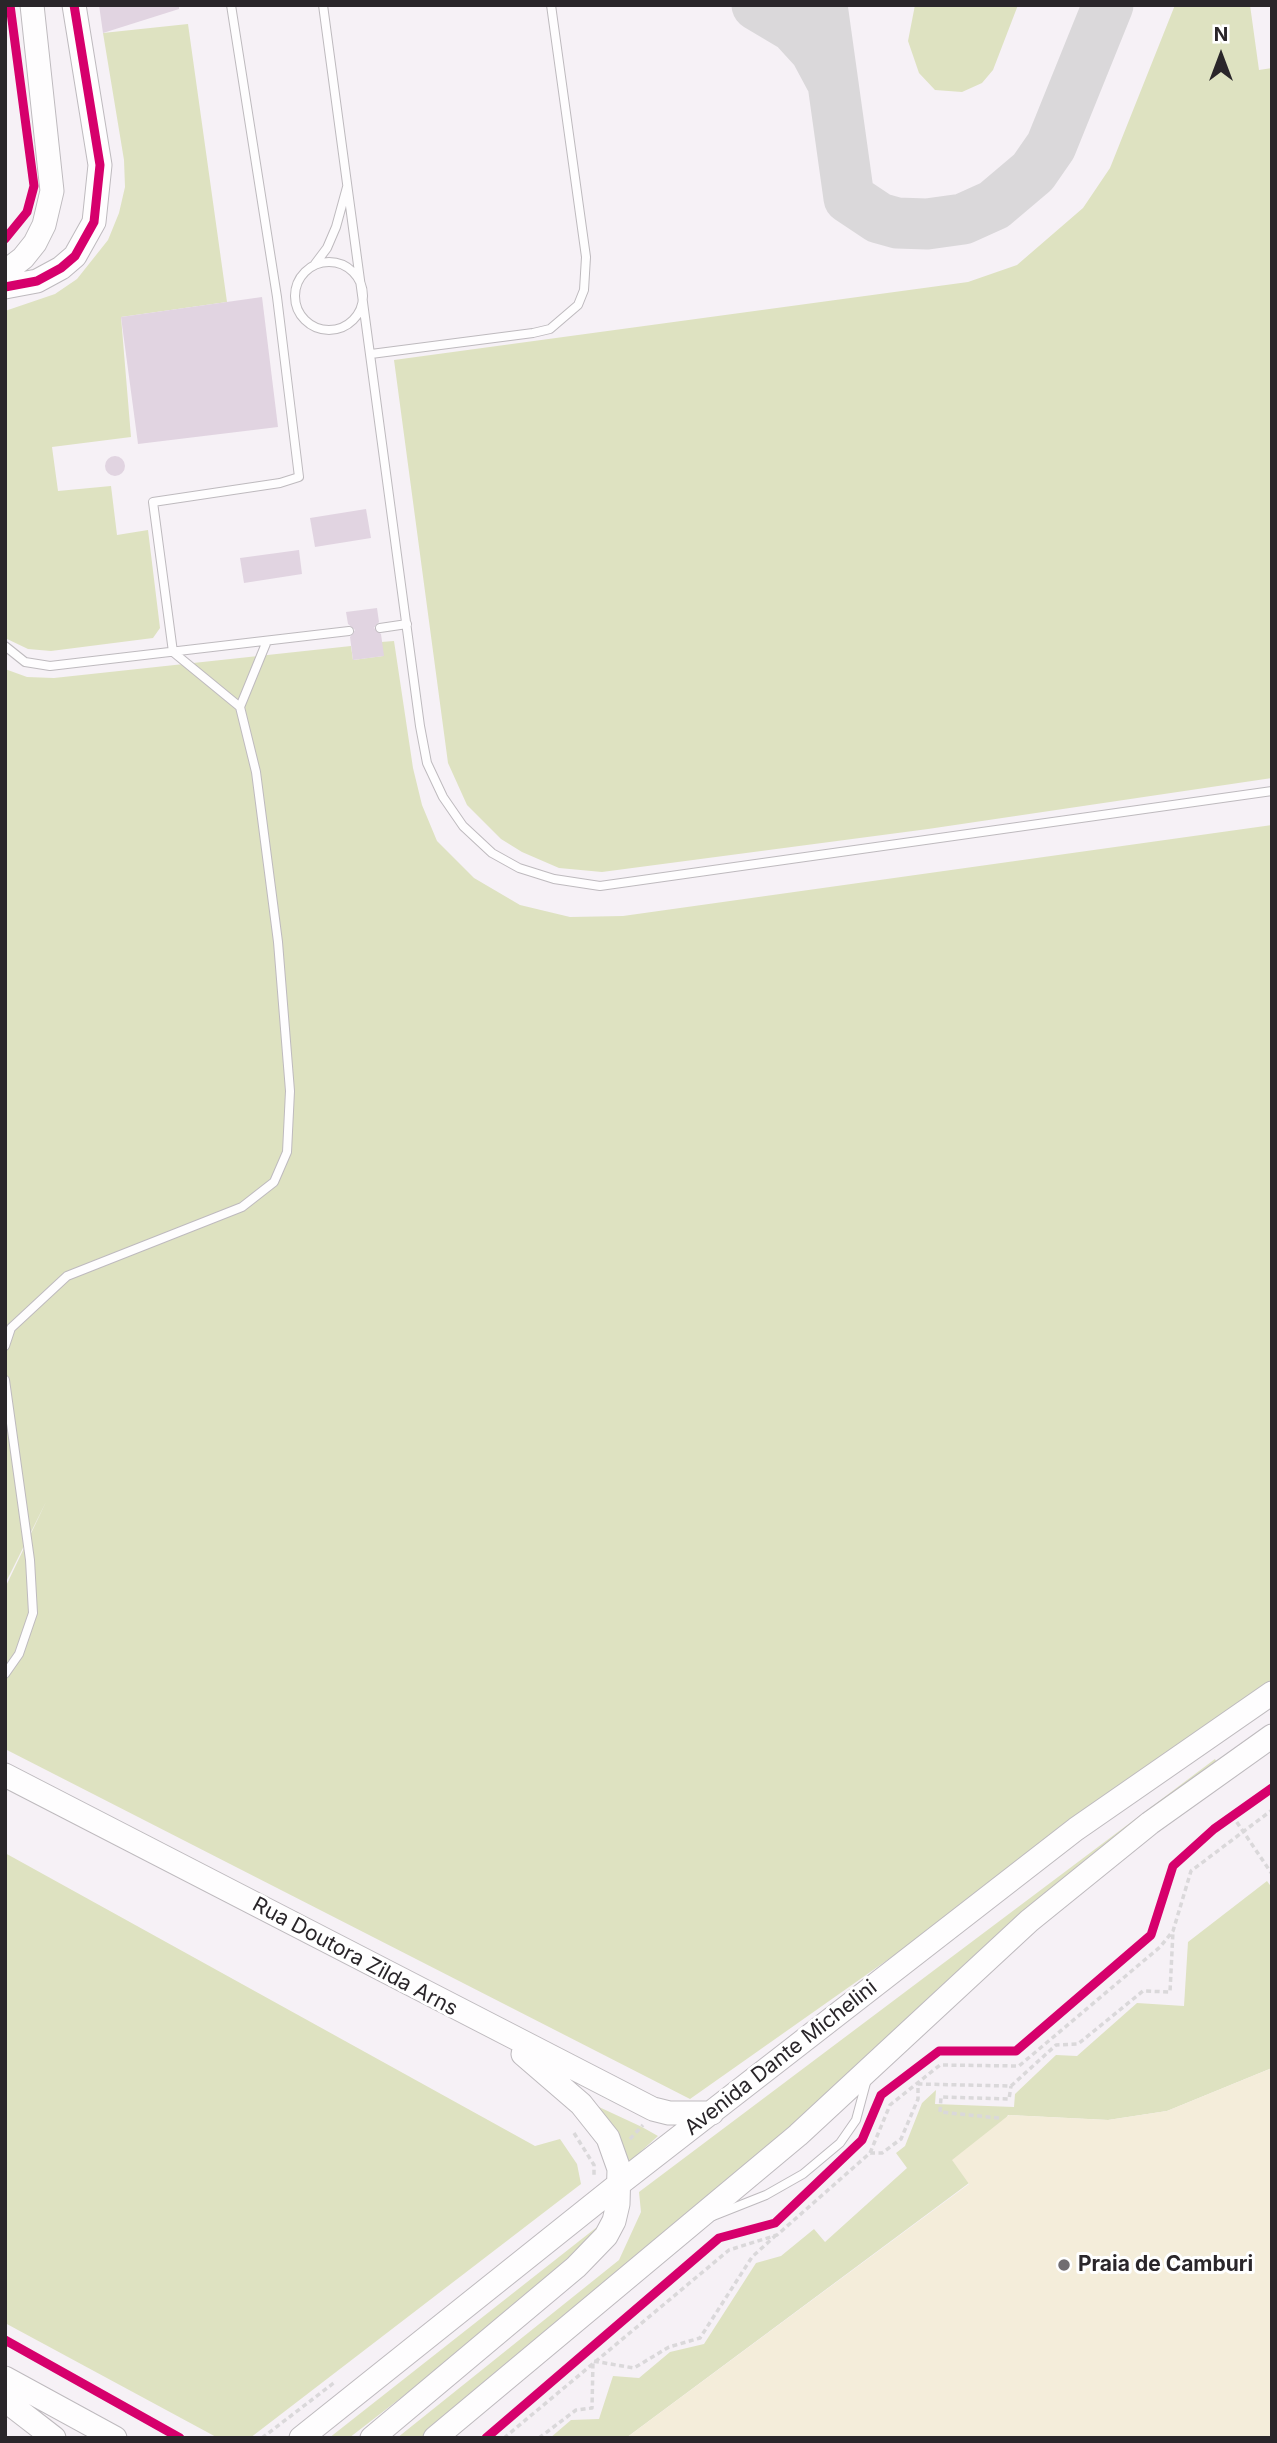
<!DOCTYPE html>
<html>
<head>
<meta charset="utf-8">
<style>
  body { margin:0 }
  #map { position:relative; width:1277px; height:2443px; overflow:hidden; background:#f6f1f6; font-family:Inter,sans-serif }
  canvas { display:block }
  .frame { position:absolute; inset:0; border:7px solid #2a262a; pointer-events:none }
  .north { position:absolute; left:1186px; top:21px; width:70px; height:70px; -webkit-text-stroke:5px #fff; paint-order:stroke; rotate:0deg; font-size:19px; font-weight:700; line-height:28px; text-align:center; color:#2a262a }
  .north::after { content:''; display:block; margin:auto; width:24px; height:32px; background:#2a262a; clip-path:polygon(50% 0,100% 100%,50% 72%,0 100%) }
</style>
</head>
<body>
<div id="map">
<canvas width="1277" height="2443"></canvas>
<div class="frame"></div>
<div class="north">N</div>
</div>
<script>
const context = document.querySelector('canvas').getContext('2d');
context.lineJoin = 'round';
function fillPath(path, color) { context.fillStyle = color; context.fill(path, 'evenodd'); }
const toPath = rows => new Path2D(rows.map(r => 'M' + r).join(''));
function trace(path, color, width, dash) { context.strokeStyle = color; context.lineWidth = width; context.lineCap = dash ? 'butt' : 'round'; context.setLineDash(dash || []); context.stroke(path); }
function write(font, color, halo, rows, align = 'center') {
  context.font = font + ' Inter,sans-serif'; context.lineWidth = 6; context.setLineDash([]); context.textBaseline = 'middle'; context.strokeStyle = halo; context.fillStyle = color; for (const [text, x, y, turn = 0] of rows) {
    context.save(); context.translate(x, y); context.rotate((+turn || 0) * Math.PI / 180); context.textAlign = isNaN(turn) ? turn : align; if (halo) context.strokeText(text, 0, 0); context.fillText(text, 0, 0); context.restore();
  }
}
fillPath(toPath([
  [915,5,1018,5,993,70,982,83,962,92,935,90,919,73,908,41],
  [1175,5,1250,5,1259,70,1272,68,1272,778,928,829,602,872,559,868,522,852,501,839,467,805,448,763,394,360,968,282,1017,265,1083,208,1110,168],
  [188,24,227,302,121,317,131,437,52,447,58,491,111,486,117,535,148,530,160,628,153,638,51,651,28,649,5,638,5,311,55,294,77,279,108,240,119,213,125,187,124,160,103,33],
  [394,641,413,768,422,805,437,841,474,878,520,905,570,917,623,916,1272,825,1272,1689,690,2099,5,1749,5,1588,46,1502,5,1584,5,669,27,677,54,678,351,646,353,660,383,656,381,642],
  [1215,1759,1219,1767,425,2438,397,2438,619,2260,641,2212,639,2192],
  [5,1853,535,2146,560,2139,577,2164,581,2184,250,2438,218,2438,5,2323],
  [1267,1881,1272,1888,1272,2068,1167,2111,1108,2120,1008,2115,969,2183,626,2438,550,2438,571,2420,599,2419,613,2376,639,2378,670,2352,704,2344,756,2263,781,2256,814,2229,825,2242,907,2168,896,2153,905,2146,922,2103,936,2090,935,2104,1014,2107,1015,2094,1056,2055,1077,2056,1137,2003,1184,2006,1188,1942],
  [599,2107,642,2127,658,2136,627,2164,596,2110],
  [597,2227,593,2240,584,2253,402,2397,349,2438,329,2438]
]), '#dee2c1');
fillPath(toPath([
  [1272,2068,1272,2438,626,2438,969,2184,952,2160,1009,2115,1108,2120,1167,2111]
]), '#f4edda');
trace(toPath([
  [757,5,794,27,815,50,830,78],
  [822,5,849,198,879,218,897,223,927,224,963,219,994,205,1033,172,1051,146,1108,5]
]), '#dad8da', 51);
fillPath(toPath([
  [99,5,179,5,179,9,103,33],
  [262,297,278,427,138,444,121,317],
  '105 466a10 10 0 1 1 20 0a10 10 0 1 1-20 0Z',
  [366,509,371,538,315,547,310,518],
  [299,550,302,574,244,583,240,558],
  [377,608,379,622,374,628,381,634,384,656,353,660,350,637,355,630,348,624,346,612]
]), '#e1d4e1');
const lane = toPath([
  [323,5,420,726,427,763,443,797,463,826,492,853,519,868,554,879,600,886,1272,791],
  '295 296a34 34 0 1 1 68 0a34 34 0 1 1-68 0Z',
  [315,264,327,248,336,227,347,187],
  [371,354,533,333,550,329,578,305,584,290,586,257,551,5],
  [380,628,407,624],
  [5,646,25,662,50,666,349,631],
  [240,707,267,641],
  [5,1346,11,1328,67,1276,242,1207,274,1182,287,1152,290,1091,278,942,256,772,240,707,173,652,153,502,280,483,299,477,277,297,231,5],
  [5,1380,30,1560,33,1613,19,1654,5,1674],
  [713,2216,766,2195,803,2174,840,2143,856,2120,867,2079]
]);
const secondary = toPath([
  [5,272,23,258,35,243,44,225,52,191,32,5],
  [5,287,37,281,61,268,75,256,94,222,100,165,74,5],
  [5,1775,653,2109,669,2113,712,2113],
  [5,2378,115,2438],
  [5,2400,54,2438],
  [301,2438,619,2184,1076,1829,1272,1693],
  [372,2438,576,2267,606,2236,614,2221,618,2204,619,2169,608,2138,581,2104,523,2054],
  [435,2438,798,2135,1029,1921,1150,1823,1272,1736]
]);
trace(lane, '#bebabe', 10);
trace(secondary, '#bebabe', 25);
trace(toPath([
  [1232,1815,1272,1874],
  [999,2118,940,2112,941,2097,1009,2099,1011,2086],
  [574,2133,594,2165,594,2177],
  [630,2139,643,2125],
  [870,2153,882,2153,901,2139,918,2099,918,2084,1011,2086,1056,2045,1078,2044,1143,1991,1170,1992,1173,1931],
  [262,2438,335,2382],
  [504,2438,729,2250,777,2235,870,2153,890,2105,940,2065,1019,2066,1160,1947,1173,1931,1191,1871,1272,1810],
  [539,2438,576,2410,592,2408,593,2361,634,2368,669,2347,700,2338,752,2257,775,2236]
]), '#dad8da', 3.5, [5, 3.5]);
trace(lane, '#fefdfe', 8);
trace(secondary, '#fefdfe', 23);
trace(toPath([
  [5,239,27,212,34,186,10,5],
  [5,287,37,281,61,268,75,256,94,222,100,165,74,5],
  [5,2340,180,2438],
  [486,2438,719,2238,775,2223,862,2140,881,2095,939,2051,1016,2051,1151,1935,1173,1866,1214,1829,1272,1788]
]), '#d6006c', 9);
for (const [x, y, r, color] of [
  [1064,2265,7,"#716d71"]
]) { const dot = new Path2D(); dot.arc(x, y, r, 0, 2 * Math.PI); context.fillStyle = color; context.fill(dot); trace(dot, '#fff', 2.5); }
write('21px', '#2a262a', '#fff', [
  ["Rua Doutora Zilda Arns",355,1957,28],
  ["Avenida Dante Michelini",781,2058,-38]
]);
write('bold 21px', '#2a262a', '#fff', [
  ["Praia de Camburi",1078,2265]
], 'left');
</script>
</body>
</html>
